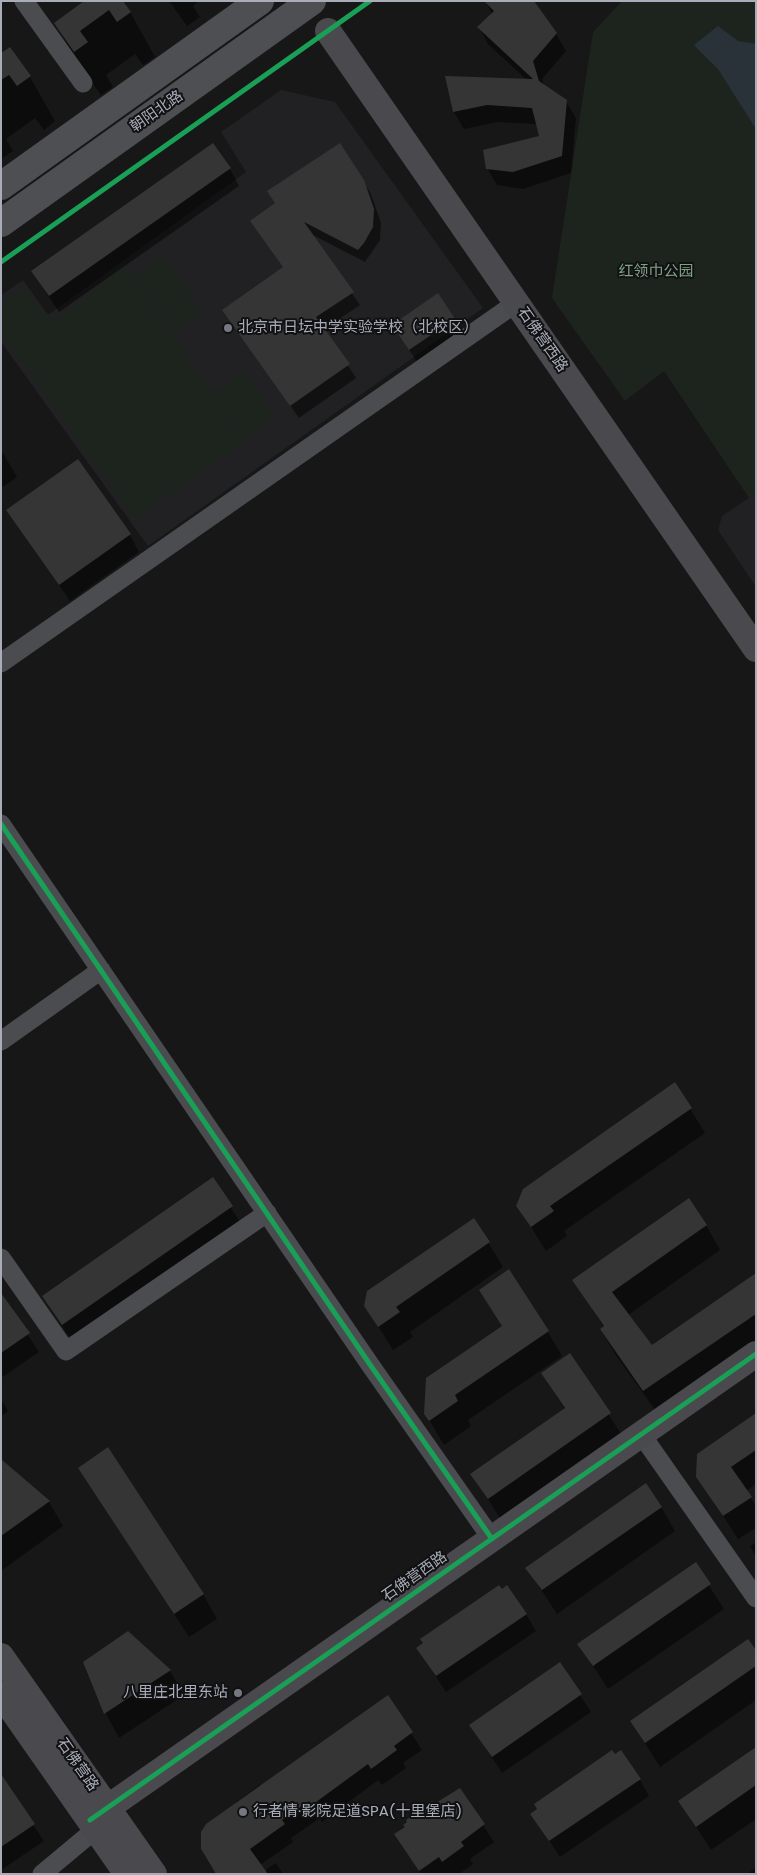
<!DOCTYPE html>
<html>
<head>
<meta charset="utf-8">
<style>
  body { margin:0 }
  #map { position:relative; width:757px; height:1875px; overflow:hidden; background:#171717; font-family:Poppins,sans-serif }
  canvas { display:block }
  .frame { position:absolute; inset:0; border:2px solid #a8adb8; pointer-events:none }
</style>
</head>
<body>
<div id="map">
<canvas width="757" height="1875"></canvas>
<div class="frame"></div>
</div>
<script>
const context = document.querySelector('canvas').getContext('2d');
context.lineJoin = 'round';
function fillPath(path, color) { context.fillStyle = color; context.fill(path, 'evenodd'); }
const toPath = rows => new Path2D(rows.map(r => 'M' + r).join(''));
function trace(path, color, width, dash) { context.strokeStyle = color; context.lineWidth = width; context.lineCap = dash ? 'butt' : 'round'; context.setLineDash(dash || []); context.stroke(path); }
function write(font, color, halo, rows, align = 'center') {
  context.font = font + ' Poppins,"Noto Sans SC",sans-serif'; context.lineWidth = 4; context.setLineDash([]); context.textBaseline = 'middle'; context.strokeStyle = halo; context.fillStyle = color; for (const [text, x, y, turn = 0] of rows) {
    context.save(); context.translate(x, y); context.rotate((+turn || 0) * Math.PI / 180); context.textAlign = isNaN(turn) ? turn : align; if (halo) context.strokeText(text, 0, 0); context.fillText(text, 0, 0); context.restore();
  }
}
fillPath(toPath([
  [281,90,335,102,483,308,148,546,1,342,1,295,23,280,48,315,246,172,221,132],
  [756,493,756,587,718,530,722,516]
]), '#212123');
fillPath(toPath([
  [622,1,756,1,756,493,749,498,664,371,625,401,552,298,593,32],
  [163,256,203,312,174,332,134,276],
  [126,266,246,441,135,519,1,334,1,304,25,288,53,320],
  [245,372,276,417,245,438,214,393]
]), '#1d241e');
fillPath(toPath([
  [718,26,738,41,756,44,756,129,718,69,694,45]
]), '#2a3239');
fillPath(toPath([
  [86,1,130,12,155,57,143,65,135,54,106,75,113,87,101,95,81,68,56,24],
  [169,1,199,1,193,6,200,17,187,26],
  [485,1,556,34,566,51,542,79,544,86,566,101,576,118,571,173,523,189,497,185,487,168,541,136,537,124,497,122,464,129,454,112,527,80,488,44,479,27,492,14],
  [10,49,30,77,55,121,44,130,35,118,6,139,13,151,1,159,1,55],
  [230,169,239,186,59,312,32,271],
  [363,181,371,194,381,223,380,240,365,262,311,234,360,305,324,329,356,378,299,418,224,311,284,268,252,221],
  [454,319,461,332,417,362,393,325],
  [1,450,17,477,1,488],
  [8,510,130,535,139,552,70,601],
  [675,1084,705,1133,564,1231,567,1236,546,1251,518,1206],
  [212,1179,246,1231,77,1349,43,1297],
  [474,1219,503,1267,410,1332,413,1337,393,1350,365,1305],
  [706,1225,720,1250,628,1315,651,1347,756,1275,756,1347,658,1414,615,1354,601,1330,604,1328,574,1280],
  [481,1290,548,1332,562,1356,468,1420,471,1426,444,1445,425,1413,503,1327],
  [1,1295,39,1352,1,1378],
  [569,1355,624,1438,503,1523,472,1474,565,1410,542,1373],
  [1,1399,8,1411,1,1416],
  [756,1415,756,1484,746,1491,756,1506,756,1528,738,1539,698,1477],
  [5,1463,49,1502,63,1526,1,1571,1,1466],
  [79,1468,203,1594,217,1619,189,1637],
  [661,1507,675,1531,557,1614,527,1568],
  [756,1542,756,1557,750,1546],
  [695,1564,724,1609,608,1689,579,1644],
  [526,1614,536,1631,446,1692,418,1649],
  [128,1632,170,1671,184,1695,119,1738,106,1714,84,1663],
  [756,1652,756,1700,660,1767,631,1721],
  [560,1664,591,1712,502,1773,471,1725],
  [387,1697,422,1750,403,1763,406,1768,382,1785,378,1780,322,1822,320,1818,291,1838,293,1842,260,1865,264,1871,276,1863,283,1874,216,1874,203,1853,202,1832,237,1805,236,1802,260,1785,261,1787],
  [756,1749,756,1819,711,1850,680,1801],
  [1,1777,44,1841,1,1870],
  [640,1780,649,1796,560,1857,532,1814],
  [460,1790,494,1842,470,1859,473,1864,459,1874,421,1874,396,1835],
  [756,1868,756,1874,747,1874]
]), '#0007');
fillPath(toPath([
  [84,1,123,1,131,12,117,22,109,10,80,31,88,42,74,52,54,23],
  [484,1,534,1,557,33,533,61,539,81,567,100,562,156,513,172,486,169,483,150,539,136,532,108,487,105,453,112,445,76,533,79,477,27,494,11],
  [10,47,31,76,17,86,9,75,1,80,1,53],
  [213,143,231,168,49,296,31,271],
  [340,143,364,180,374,209,373,227,364,243,358,250,304,222,354,292,316,317,350,364,290,406,222,310,283,267,250,221,275,203,267,191],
  [438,293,455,319,409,350,392,325],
  [78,459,131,534,59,585,6,510],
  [675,1082,692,1108,550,1206,554,1211,531,1227,516,1206,523,1189],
  [213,1177,233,1206,62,1325,42,1296],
  [689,1198,707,1225,612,1292,652,1345,756,1273,756,1314,643,1391,600,1329,604,1326,572,1280],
  [474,1218,490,1242,396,1307,400,1312,378,1327,364,1306,367,1291],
  [509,1269,549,1331,455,1395,458,1401,429,1421,424,1414,426,1378,502,1326,479,1290],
  [1,1293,30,1333,1,1353],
  [570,1353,611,1413,488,1499,470,1474,565,1408,541,1373],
  [756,1413,756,1450,731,1467,752,1497,723,1516,696,1477,697,1454],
  [108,1447,204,1594,174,1614,78,1468],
  [1,1459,50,1501,1,1536],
  [646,1483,662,1507,542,1590,525,1568],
  [696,1562,711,1584,593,1666,577,1644],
  [499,1585,502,1589,507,1585,527,1614,436,1676,416,1648,423,1643,420,1639],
  [128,1631,171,1670,104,1714,83,1662],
  [748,1639,756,1650,756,1666,645,1743,630,1721],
  [560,1662,582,1694,492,1757,469,1725],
  [388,1695,413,1732,394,1746,397,1750,371,1769,368,1764,312,1805,309,1801,282,1820,285,1824,250,1849,268,1874,216,1874,201,1849,201,1832,206,1824],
  [756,1747,756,1785,696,1827,678,1801],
  [612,1750,615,1754,621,1750,641,1779,549,1841,530,1814,537,1809,534,1804],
  [1,1774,35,1824,1,1847],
  [460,1788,485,1824,461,1842,464,1846,442,1862,439,1857,419,1871,394,1834,405,1827,403,1825,407,1822,406,1820,432,1801,434,1804]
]), '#353536');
trace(toPath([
  [24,1,83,83],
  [1,663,516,303],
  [1,824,371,1366,492,1539],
  [1,1041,101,970],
  [1,1258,66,1351,267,1213],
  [641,1434,756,1598],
  [42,1874,96,1829]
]), '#4b4c50', 19);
trace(toPath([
  [328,31,756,649],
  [1,1656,154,1874],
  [1,1694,127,1874],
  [90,1820,756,1354]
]), '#4a4a4e', 26);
trace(toPath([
  [1,186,260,1],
  [1,223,312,1]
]), '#4d4f52', 28);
trace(toPath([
  [1,262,370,1],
  [1,824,371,1366,492,1539],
  [90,1820,756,1354]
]), '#1a9f57', 5);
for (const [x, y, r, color] of [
  [228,328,5,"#757880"],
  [238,1693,5,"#757880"],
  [243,1812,5,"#757880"]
]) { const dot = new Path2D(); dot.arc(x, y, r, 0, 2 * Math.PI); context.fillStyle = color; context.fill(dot); trace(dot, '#111113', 2); }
write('15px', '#a8adb8', '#111113', [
  ["朝阳北路",157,112,-35],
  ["石佛营西路",542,340,55],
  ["石佛营西路",415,1577,-35],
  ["石佛营路",77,1765,55]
]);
write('15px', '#7fa381', '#111113', [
  ["红领巾公园",656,272]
]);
write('15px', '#a8adb8', '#111113', [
  ["北京市日坛中学实验学校（北校区）",238,328],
  ["八里庄北里东站",228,1693,"right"],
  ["行者情·影院足道SPA(十里堡店)",253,1812]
], 'left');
</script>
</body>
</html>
